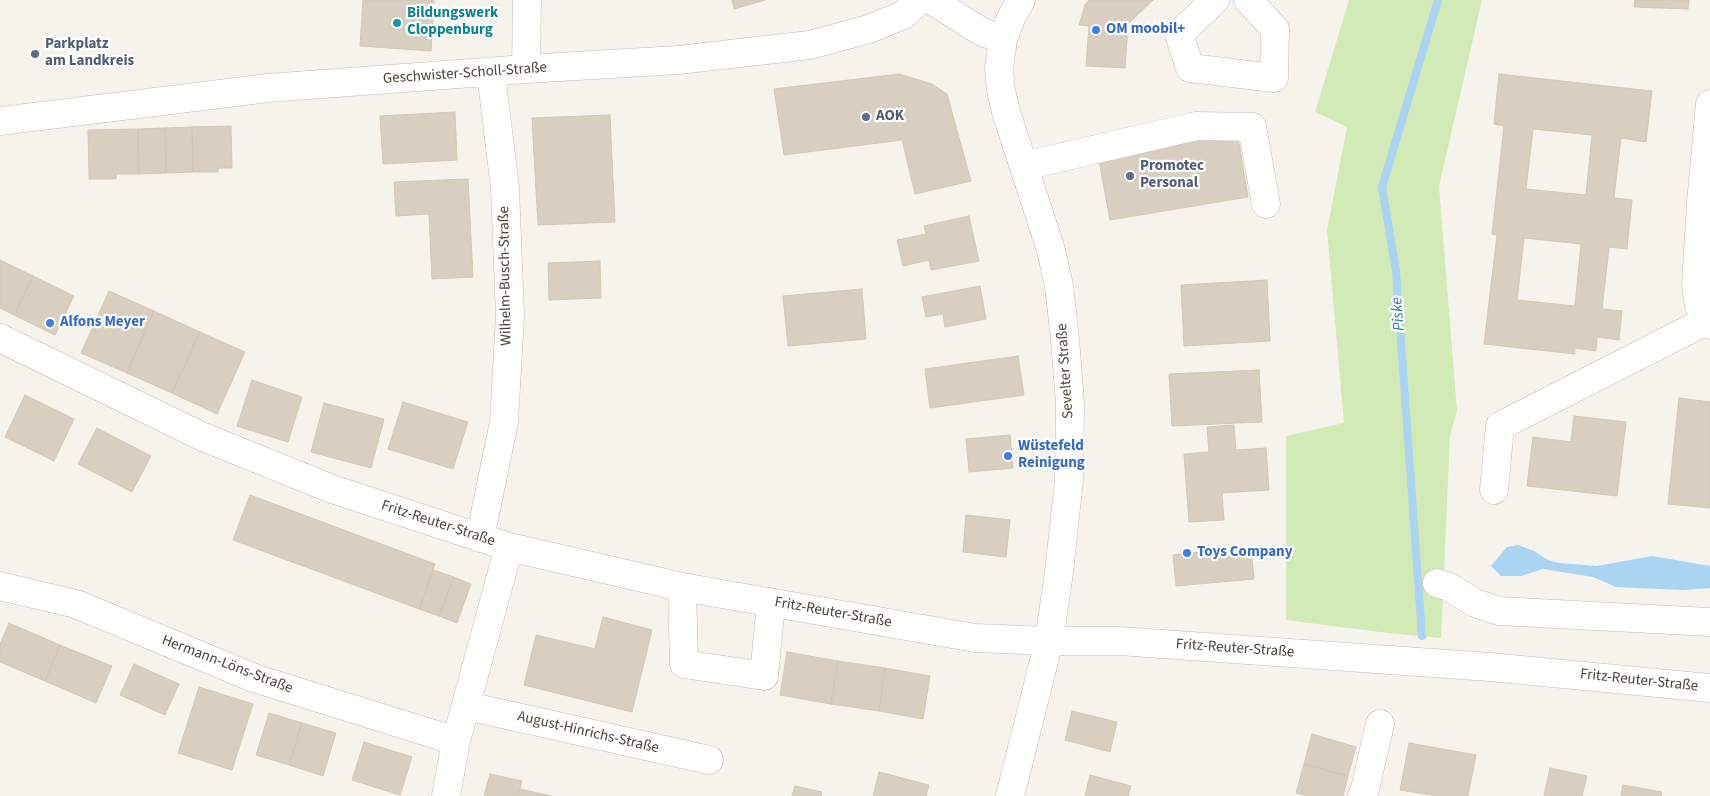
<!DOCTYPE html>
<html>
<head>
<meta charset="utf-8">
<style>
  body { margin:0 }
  canvas { display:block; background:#f6f3ec }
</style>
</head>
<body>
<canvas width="1710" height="796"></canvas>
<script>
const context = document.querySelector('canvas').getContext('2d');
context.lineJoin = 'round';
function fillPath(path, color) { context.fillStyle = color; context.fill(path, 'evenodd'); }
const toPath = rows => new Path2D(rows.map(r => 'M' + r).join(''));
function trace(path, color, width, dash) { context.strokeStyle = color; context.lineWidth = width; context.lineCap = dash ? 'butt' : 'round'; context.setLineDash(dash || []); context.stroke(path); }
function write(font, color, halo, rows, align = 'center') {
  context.font = font + ' "Source Sans 3",sans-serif'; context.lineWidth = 4.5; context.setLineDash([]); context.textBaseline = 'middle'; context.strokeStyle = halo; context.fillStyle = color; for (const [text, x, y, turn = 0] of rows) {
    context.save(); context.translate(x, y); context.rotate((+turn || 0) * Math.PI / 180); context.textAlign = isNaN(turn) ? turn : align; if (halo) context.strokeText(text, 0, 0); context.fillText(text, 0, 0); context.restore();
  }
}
fillPath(toPath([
  [1349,0,1482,0,1439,186,1457,411,1450,435,1441,638,1388,633,1286,620,1286,436,1344,423,1327,230,1347,127,1315,112]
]), '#d2eab5');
fillPath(toPath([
  [1518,545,1534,551,1548,560,1559,563,1597,566,1652,556,1710,566,1710,588,1683,590,1616,587,1593,577,1543,569,1521,576,1501,576,1491,566,1507,547]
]), '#a9d4f2');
trace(toPath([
  [1422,636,1396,271,1382,187,1438,0]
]), '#a9d4f2', 8);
const building = toPath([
  [363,0,434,0,431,51,360,46,363,0],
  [732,0,765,0,734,9,732,0],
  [1089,0,1153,0,1128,24,1125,68,1086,66,1089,26,1079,25,1085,5,1089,0],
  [1635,0,1689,0,1688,9,1634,7,1635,0],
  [899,74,932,84,947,94,971,181,915,194,902,140,784,155,774,89,899,74],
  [1499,74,1652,91,1646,142,1621,138,1614,198,1632,200,1627,249,1609,247,1602,309,1622,311,1619,340,1597,337,1596,351,1575,348,1575,354,1484,344,1497,235,1492,234,1504,126,1494,124,1499,74],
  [1533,129,1592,135,1586,195,1526,189,1533,129],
  [1524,238,1581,244,1575,306,1517,300,1524,238],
  [455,112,457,160,383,164,380,116,455,112],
  [610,115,615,222,538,225,532,118,610,115],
  [231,126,232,168,218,168,218,172,193,172,192,127,231,126],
  [192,127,193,172,166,173,165,128,192,127],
  [165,128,166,173,139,174,138,129,165,128],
  [138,129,139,174,116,174,116,179,89,179,88,130,138,129],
  [1237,131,1248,197,1110,220,1098,155,1237,131],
  [468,179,473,277,432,279,429,214,396,216,394,182,468,179],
  [969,216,979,261,931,270,929,260,903,266,897,240,926,234,924,226,969,216],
  [0,260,33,276,14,315,0,308,0,260],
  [600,261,601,298,549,300,548,263,600,261],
  [33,276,74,296,55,335,14,315,33,276],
  [1267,280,1270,341,1184,346,1181,285,1267,280],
  [980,286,986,319,945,327,943,314,926,317,922,297,980,286],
  [862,289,866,339,788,346,783,296,862,289],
  [109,291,154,311,127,373,81,353,109,291],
  [154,311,200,332,172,393,127,373,154,311],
  [200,332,245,352,217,414,172,393,200,332],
  [1018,356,1024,395,930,408,925,369,1018,356],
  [1259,370,1262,422,1172,426,1169,374,1259,370],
  [252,380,302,397,288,442,237,426,252,380],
  [25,395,74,419,54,461,5,437,25,395],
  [1679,398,1710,402,1710,508,1668,504,1679,398],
  [403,402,468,422,453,469,388,449,403,402],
  [324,403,384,419,371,468,311,452,324,403],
  [1574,416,1626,422,1617,496,1527,486,1533,437,1571,442,1574,416],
  [1234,425,1236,450,1266,448,1269,490,1222,493,1224,520,1189,522,1184,454,1209,452,1207,427,1234,425],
  [97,428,151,456,132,492,78,464,97,428],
  [1010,435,1013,468,969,472,966,439,1010,435],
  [250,495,435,564,419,609,233,540,250,495],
  [966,515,1010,520,1006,557,963,552,966,515],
  [1251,547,1254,579,1176,586,1173,555,1251,547],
  [433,570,454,577,439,616,419,609,433,570],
  [454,577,471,584,457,623,439,616,454,577],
  [603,617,652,630,632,712,524,685,536,635,595,649,603,617],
  [9,623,60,645,45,681,0,662,0,644,9,623],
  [60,645,112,666,96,703,45,681,60,645],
  [787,652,838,661,831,704,780,695,787,652],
  [838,661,885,668,879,711,831,704,838,661],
  [134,664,179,684,165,715,120,695,134,664],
  [885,668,930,676,923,719,879,711,885,668],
  [199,687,253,704,232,770,178,753,199,687],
  [1072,711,1117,722,1110,752,1065,740,1072,711],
  [269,713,302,723,289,765,256,755,269,713],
  [302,723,336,733,323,776,289,765,302,723],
  [1312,734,1356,747,1348,776,1304,764,1312,734],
  [364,742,412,757,400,795,352,780,364,742],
  [1409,743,1476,755,1468,796,1437,796,1400,790,1409,743],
  [1304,764,1348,776,1343,796,1307,796,1296,793,1304,764],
  [1550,768,1587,776,1582,796,1544,796,1550,768],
  [879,772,929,785,926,796,873,796,879,772],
  [490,774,522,781,518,796,484,796,490,774],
  [1090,775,1131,786,1128,796,1085,796,1090,775],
  [1623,785,1662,792,1661,796,1621,796,1623,785],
  [795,786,822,792,821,796,792,796,795,786],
  [520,789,552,796,518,796,520,789]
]);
fillPath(building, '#d8cfc1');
trace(building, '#d3c7b4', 1);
const minor = toPath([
  [931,0,982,32,1003,39],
  [1215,0,1179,34,1190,68,1274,78,1275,29,1248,0],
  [526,69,527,0],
  [1710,104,1701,203,1696,284,1699,306,1706,321,1710,325],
  [0,121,268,88,526,69,678,60,810,45,869,29,903,15,920,0],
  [1024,166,1196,126,1252,127,1266,204],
  [0,338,201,436,332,489,509,547,682,587,975,638,1049,641,1119,641,1490,667,1710,688],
  [1494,490,1500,426,1706,321],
  [480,538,504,422,510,316,505,188,491,73],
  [1437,583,1449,587,1475,603,1499,611,1710,622],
  [0,586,76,604,254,678,456,741],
  [682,587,684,664,764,676,771,603],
  [467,706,709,760],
  [446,796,456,741,509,547],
  [1010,796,1049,641,1059,572,1069,480,1070,403,1065,339,1059,286,1051,250,1006,112,1001,90,999,69,1003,39,1011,18,1021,0],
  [1362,796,1365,789,1380,724]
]);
trace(minor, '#c2bbae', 29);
trace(minor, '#fff', 28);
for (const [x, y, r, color] of [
  [397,23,5,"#0f9aa8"],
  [1096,30,5,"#3f7fe0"],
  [35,54,5,"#5c6f8a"],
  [866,117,5,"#5c6f8a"],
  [1130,176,5,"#5c6f8a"],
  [50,323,5,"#3f7fe0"],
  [1008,456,5,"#3f7fe0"],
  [1187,553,5,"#3f7fe0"]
]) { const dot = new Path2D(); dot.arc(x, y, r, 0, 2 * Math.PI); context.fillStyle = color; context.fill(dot); trace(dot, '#fff', 2); }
write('bold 15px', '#0d838f', '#fff', [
  ["Bildungswerk",407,14],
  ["Cloppenburg",407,31]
], 'left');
write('bold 15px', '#366cbe', '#fff', [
  ["OM moobil+",1106,30],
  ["Alfons Meyer",60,323],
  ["Wüstefeld",1018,447],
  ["Reinigung",1018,464],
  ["Toys Company",1197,553]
], 'left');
write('bold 15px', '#4e5e75', '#fff', [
  ["Parkplatz",45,45],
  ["am Landkreis",45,62],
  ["AOK",876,117],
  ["Promotec",1140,167],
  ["Personal",1140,184]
], 'left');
write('15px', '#4b4439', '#fff', [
  ["Geschwister-Scholl-Straße",465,74,-4],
  ["Wilhelm-Busch-Straße",506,276,-91],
  ["Sevelter Straße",1066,371,-94],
  ["Fritz-Reuter-Straße",438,524,18],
  ["Fritz-Reuter-Straße",833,613,10],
  ["Fritz-Reuter-Straße",1235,649,4],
  ["Hermann-Löns-Straße",227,665,21],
  ["Fritz-Reuter-Straße",1639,681,6],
  ["August-Hinrichs-Straße",588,733,13]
]);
write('italic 16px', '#2e7ab2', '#fff', [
  ["Piske",1399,314,-94]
]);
</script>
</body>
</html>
